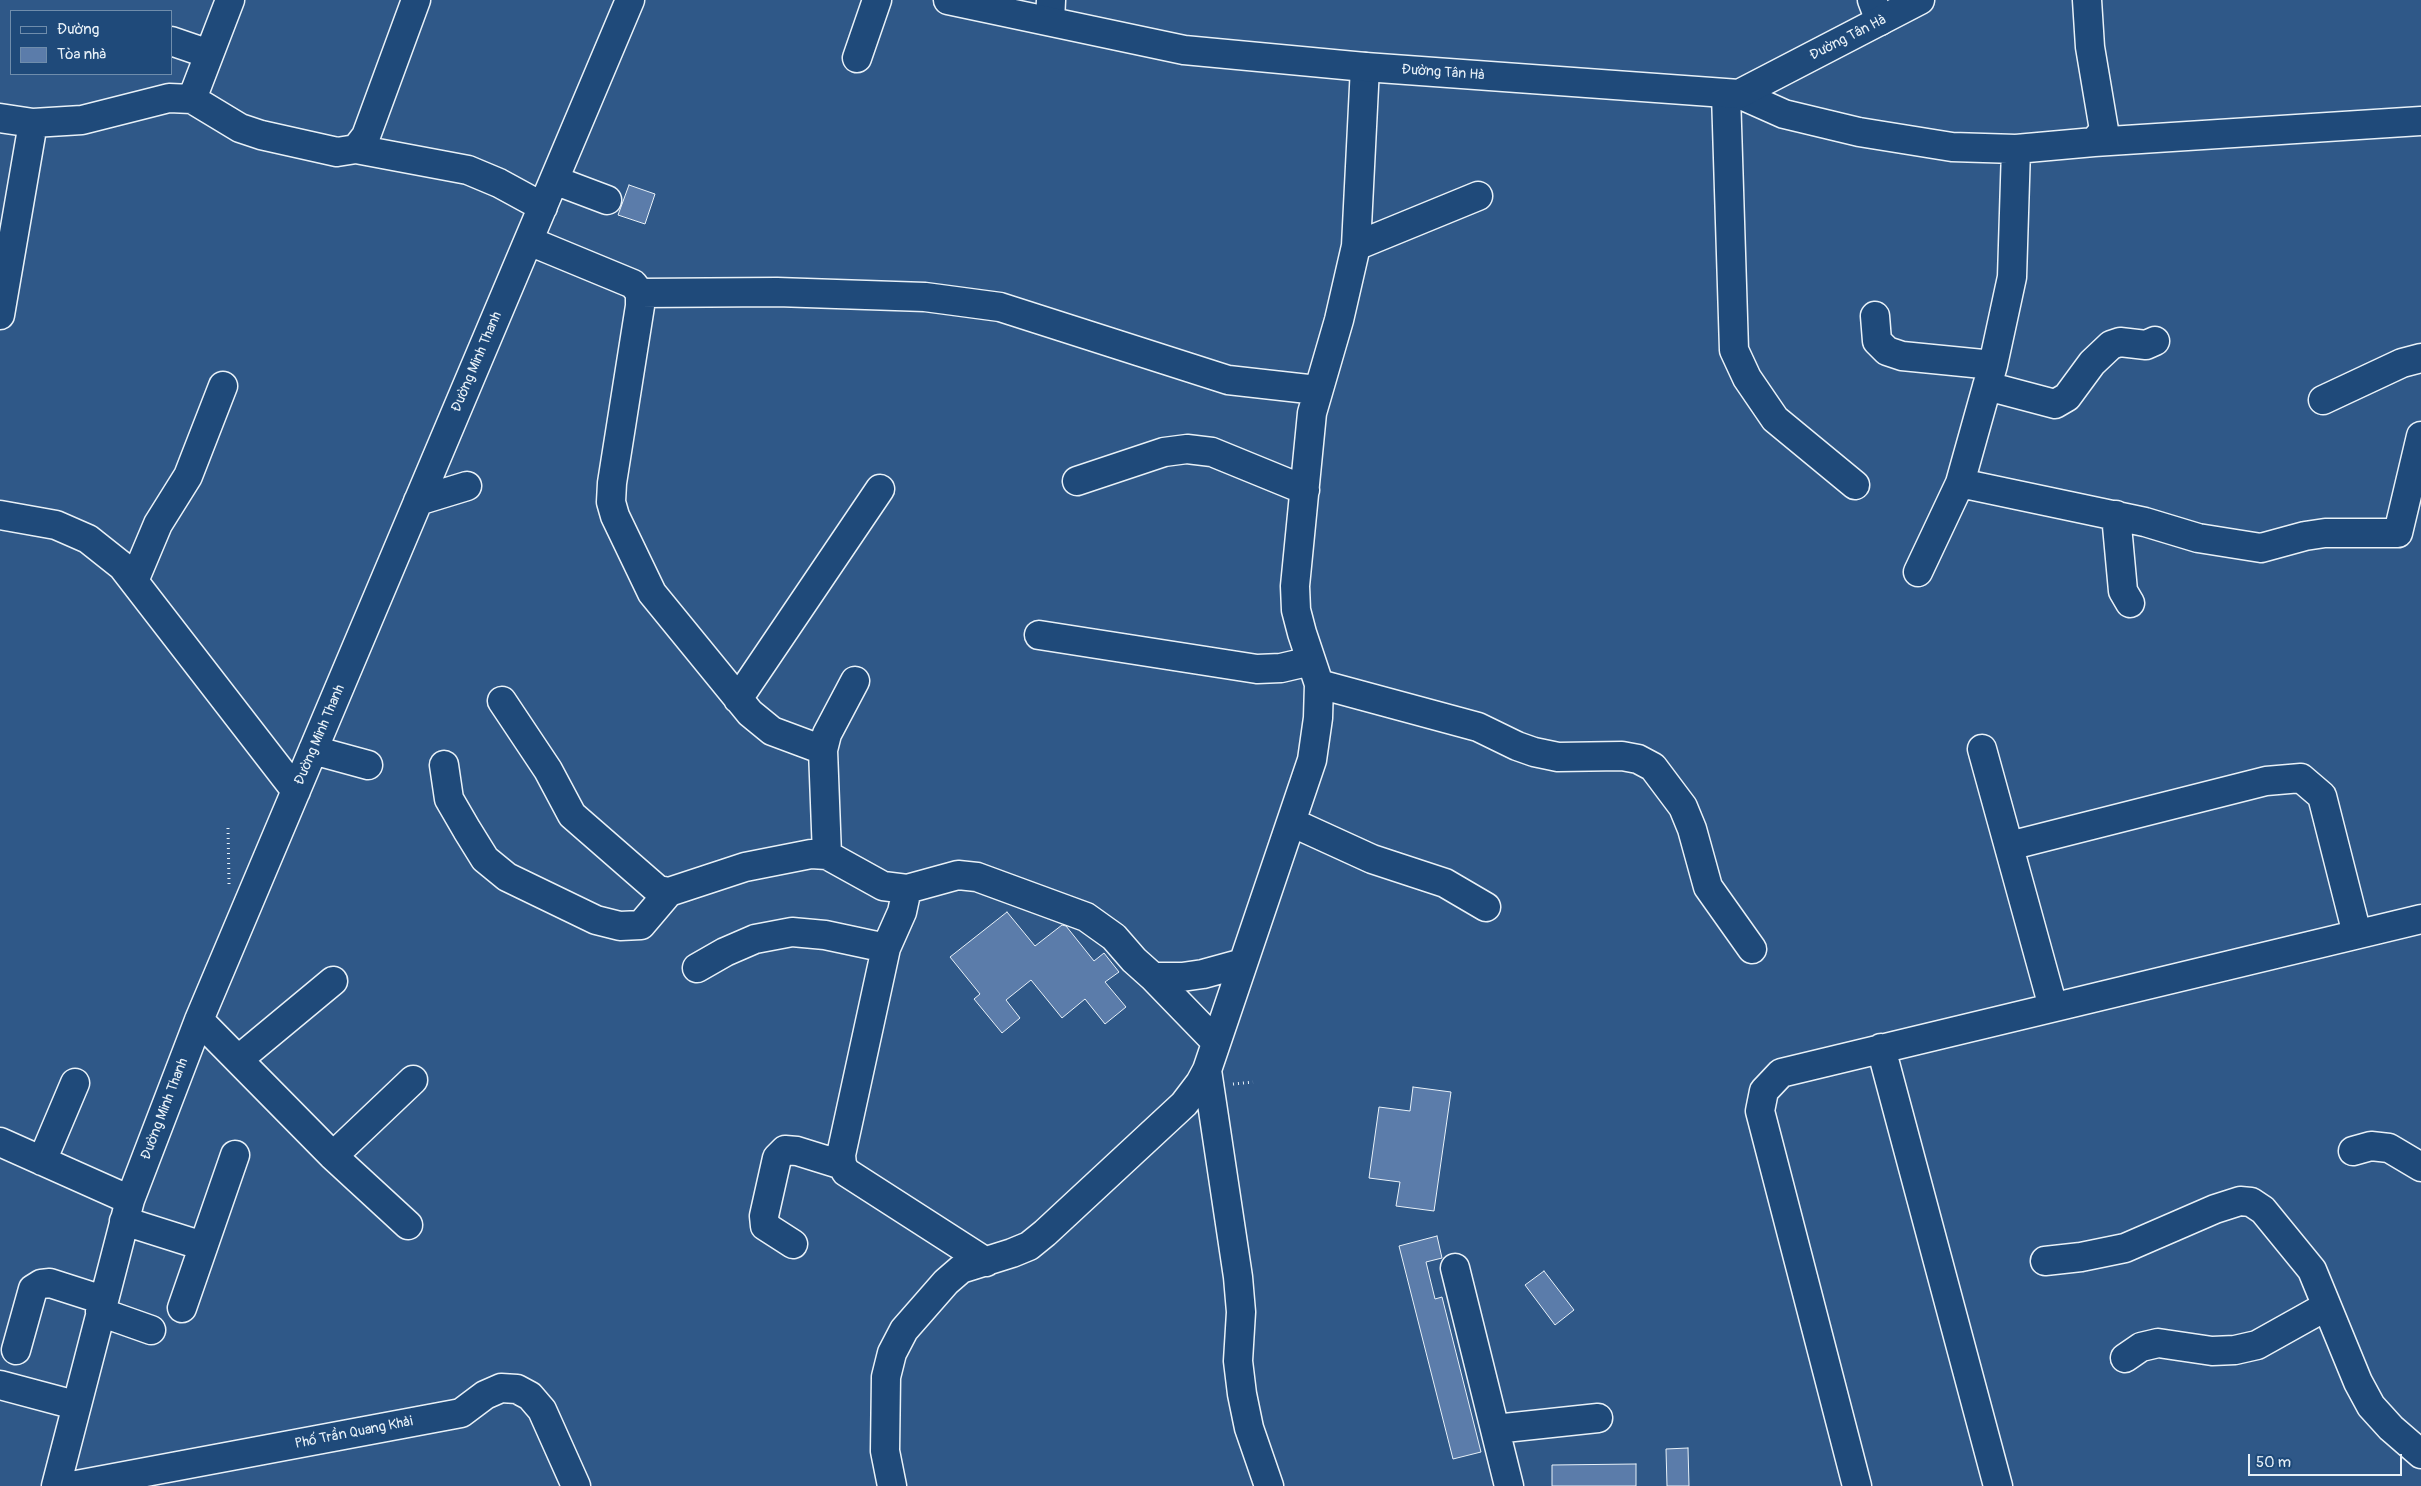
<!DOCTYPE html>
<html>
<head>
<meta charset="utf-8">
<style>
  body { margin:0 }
  #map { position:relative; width:2421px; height:1486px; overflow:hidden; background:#2f5888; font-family:Pangolin,sans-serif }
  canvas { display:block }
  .legend { position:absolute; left:10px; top:10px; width:162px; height:65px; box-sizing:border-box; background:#1f4a7a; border:1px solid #6f8dac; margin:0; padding:6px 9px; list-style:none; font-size:15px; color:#e8f1f8 }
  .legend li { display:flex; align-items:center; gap:10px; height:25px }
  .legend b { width:25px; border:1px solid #6f8dac }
  .scale { position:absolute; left:2248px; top:1454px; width:154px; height:22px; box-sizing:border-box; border:2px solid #e8f1f8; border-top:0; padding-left:6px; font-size:15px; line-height:18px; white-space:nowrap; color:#e8f1f8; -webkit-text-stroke:4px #1f4a7a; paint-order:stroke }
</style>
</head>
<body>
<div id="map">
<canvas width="2421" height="1486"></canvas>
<ul class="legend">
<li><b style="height:6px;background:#1f4a7a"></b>Đường</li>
<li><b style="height:14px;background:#5b7caa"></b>Tòa nhà</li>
</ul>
<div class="scale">50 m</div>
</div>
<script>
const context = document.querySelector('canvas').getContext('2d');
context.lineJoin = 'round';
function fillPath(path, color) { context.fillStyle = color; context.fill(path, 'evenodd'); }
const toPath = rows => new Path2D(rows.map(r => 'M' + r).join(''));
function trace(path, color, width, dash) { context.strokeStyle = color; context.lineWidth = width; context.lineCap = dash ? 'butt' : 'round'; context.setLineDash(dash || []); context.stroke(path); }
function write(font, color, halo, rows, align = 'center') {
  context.font = font + ' Pangolin,sans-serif'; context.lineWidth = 4; context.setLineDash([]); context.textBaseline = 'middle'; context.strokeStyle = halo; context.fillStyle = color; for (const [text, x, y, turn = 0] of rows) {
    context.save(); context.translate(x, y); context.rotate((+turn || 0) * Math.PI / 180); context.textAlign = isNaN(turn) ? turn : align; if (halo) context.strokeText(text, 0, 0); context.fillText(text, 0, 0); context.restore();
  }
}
const building = toPath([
  [629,185,655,194,645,224,618,215,629,185],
  [1007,912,1035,946,1062,925,1066,926,1094,961,1104,953,1119,972,1105,982,1126,1007,1105,1024,1085,999,1062,1018,1031,980,1006,1000,1020,1018,1002,1033,974,999,980,994,950,957,1007,912],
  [1413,1087,1451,1092,1434,1211,1396,1206,1400,1182,1369,1178,1379,1107,1410,1111,1413,1087],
  [1437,1236,1442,1258,1426,1262,1435,1299,1442,1297,1481,1452,1453,1459,1399,1246,1437,1236],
  [1544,1271,1574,1310,1555,1325,1525,1285,1544,1271],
  [1688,1448,1689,1486,1667,1486,1666,1449,1688,1448],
  [1636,1464,1636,1486,1552,1486,1552,1465,1636,1464]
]);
fillPath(building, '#5b7caa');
trace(building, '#e8f1f8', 1);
const minor = toPath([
  [1872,0,1880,21],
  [2087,0,2090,47,2104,130,2094,142],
  [1050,21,1051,0],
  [171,41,209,54],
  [857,58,877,0],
  [1726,94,1734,350,1747,378,1775,419,1855,485],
  [1739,94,1784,114,1859,132,1952,147,2016,149,2094,142,2421,121],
  [192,99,230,0],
  [0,118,33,123,82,120,169,98,192,99,240,128,261,135,337,152,356,149,468,170,499,183,543,207],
  [356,149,366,136,416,0],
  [554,180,607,200],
  [529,241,633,284,640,293,640,306,612,483,611,502,615,516,652,593,750,713,772,731,823,750],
  [1356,246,1478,196],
  [640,293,777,292,925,297,1000,307,1228,380,1317,390],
  [0,315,33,123],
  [1875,316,1877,341,1887,351,1902,356,1993,365],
  [1987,386,2055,404,2067,397,2092,363,2111,345,2120,342,2146,345,2155,341],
  [2323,400,2402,363,2421,358],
  [1077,481,1164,452,1187,449,1212,452,1305,490],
  [1960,483,2145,522,2198,538,2261,548,2305,536,2325,533,2398,533,2421,436],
  [418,501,467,486],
  [0,515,56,525,88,539,122,566,296,791],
  [2116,515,2123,591,2130,603],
  [1918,572,1960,483,1993,365,2012,277,2016,149],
  [134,581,158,524,188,476,223,386],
  [1039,635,1257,669,1281,668,1311,661],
  [1319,684,1478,727,1517,746,1534,752,1558,757,1622,756,1638,759,1653,767,1683,807,1692,829,1708,887,1752,949],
  [738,699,880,489],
  [502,701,548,770,572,815,658,890,669,892,745,867,811,854,827,855,883,886,907,889,958,875,977,877,1086,917,1114,937,1134,960,1153,977,1182,977,1203,974,1243,963],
  [1982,749,2053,1007],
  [313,750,368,765],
  [444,765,449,799,467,830,485,859,507,877,596,920,620,926,641,925,669,892],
  [1291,822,1372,859,1445,883,1486,907],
  [2009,846,2266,781,2301,778,2322,796,2357,934],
  [827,855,823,750,827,734,855,681],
  [907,889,902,912,886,948,841,1155,842,1165,846,1172,986,1262],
  [697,968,725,952,755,939,792,932,825,935,886,948],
  [1153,977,1216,1042],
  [199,1020,333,1156,408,1225],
  [1881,1048,1998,1486],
  [239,1059,333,981],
  [1207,1070,1238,1277,1241,1312,1238,1361,1242,1394,1249,1428,1269,1486],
  [0,1142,130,1200],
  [2353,1151,2371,1146,2389,1148,2421,1167],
  [333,1156,413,1080],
  [42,1161,75,1083],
  [124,1221,203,1246],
  [793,1244,765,1226,764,1216,777,1158,785,1150,797,1151,842,1165],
  [2045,1261,2081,1257,2125,1248,2215,1209,2240,1201,2251,1202,2263,1210,2312,1270,2358,1382,2371,1406,2391,1428,2421,1454],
  [1455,1268,1509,1486],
  [182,1308,235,1155],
  [100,1312,151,1330],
  [16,1350,33,1289,41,1284,50,1283,103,1300],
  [2125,1358,2141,1347,2158,1343,2212,1351,2235,1350,2257,1345,2325,1307],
  [0,1385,75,1405],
  [1495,1429,1598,1418],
  [56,1486,130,1200,199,1020,630,0],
  [71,1486,461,1413,485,1395,501,1388,517,1389,530,1396,542,1410,576,1486],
  [892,1486,885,1451,886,1377,892,1353,904,1330,946,1282,961,1269,1012,1253,1029,1246,1045,1233,1184,1104,1200,1083,1207,1070,1312,760,1318,718,1319,684,1302,633,1296,610,1295,586,1312,413,1339,320,1356,246,1365,67],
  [1857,1486,1760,1111,1764,1091,1781,1073,2421,919]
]);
const major = toPath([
  [948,0,1184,50,1365,67,1739,94,1920,0]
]);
trace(minor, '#e8f1f8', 31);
trace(major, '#e8f1f8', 31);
trace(toPath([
  [228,828,229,884],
  [1233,1084,1253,1082]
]), '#e8f1f8', 3, [1, 4]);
trace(minor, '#1f4a7a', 28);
trace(major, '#1f4a7a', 28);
write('14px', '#e8f1f8', '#1f4a7a', [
  ["Đường Tân Hà",1848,38,-27],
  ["Đường Tân Hà",1443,73,4],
  ["Đường Minh Thanh",477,362,-67],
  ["Đường Minh Thanh",320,735,-67],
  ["Đường Minh Thanh",165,1109,-69],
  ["Phố Trần Quang Khải",354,1433,-11]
]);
</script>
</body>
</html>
